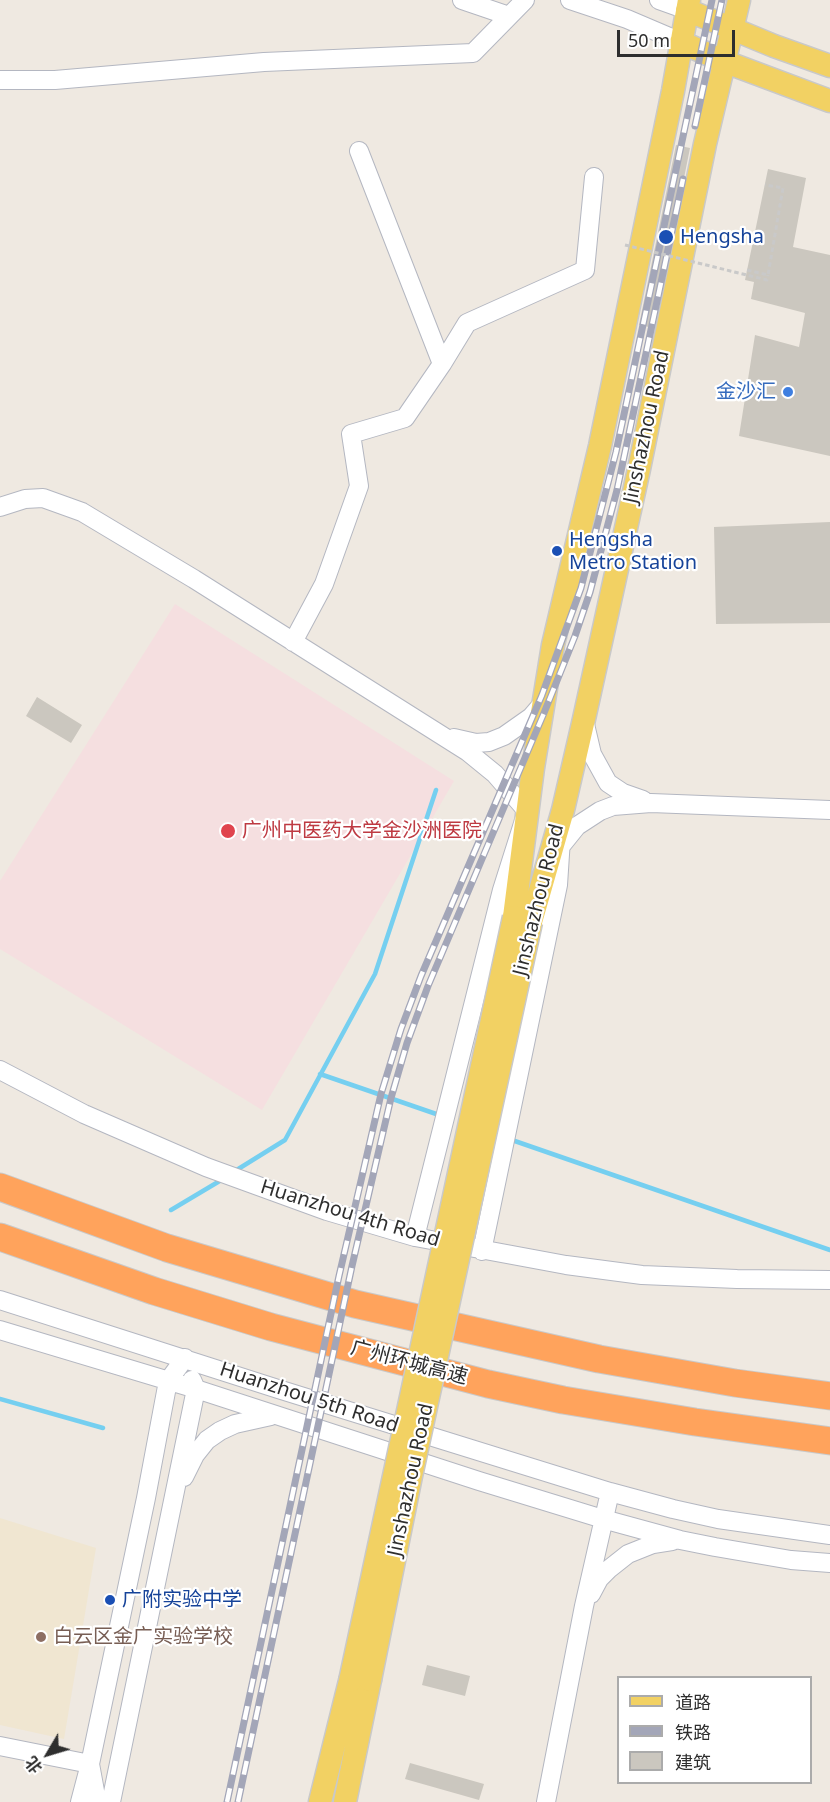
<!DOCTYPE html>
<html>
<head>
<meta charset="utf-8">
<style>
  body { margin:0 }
  #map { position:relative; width:830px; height:1802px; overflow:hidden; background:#efe9e1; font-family:"Noto Sans","Noto Sans SC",sans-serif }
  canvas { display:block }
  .legend { position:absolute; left:617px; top:1676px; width:195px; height:108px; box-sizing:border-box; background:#fff; border:2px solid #ababab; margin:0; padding:8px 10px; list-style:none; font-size:18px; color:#2e2e2e }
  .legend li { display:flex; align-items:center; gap:12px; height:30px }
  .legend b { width:30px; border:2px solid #ababab }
  .north { position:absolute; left:18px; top:1724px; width:60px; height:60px; -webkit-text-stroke:4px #fff; paint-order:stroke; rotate:232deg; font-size:16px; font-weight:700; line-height:24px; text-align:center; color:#2e2e2e }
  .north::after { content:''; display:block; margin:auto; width:21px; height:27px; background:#2e2e2e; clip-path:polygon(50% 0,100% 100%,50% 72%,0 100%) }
  .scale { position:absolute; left:617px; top:30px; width:118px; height:27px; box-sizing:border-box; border:3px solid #2e2e2e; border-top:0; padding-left:8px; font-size:18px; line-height:21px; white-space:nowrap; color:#2e2e2e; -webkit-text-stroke:4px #fff; paint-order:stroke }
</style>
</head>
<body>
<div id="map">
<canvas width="830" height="1802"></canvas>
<ul class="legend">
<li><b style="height:8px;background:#f2d163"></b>道路</li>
<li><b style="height:8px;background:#a3a6b8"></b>铁路</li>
<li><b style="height:16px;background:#cbc7bf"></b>建筑</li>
</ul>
<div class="north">北</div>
<div class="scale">50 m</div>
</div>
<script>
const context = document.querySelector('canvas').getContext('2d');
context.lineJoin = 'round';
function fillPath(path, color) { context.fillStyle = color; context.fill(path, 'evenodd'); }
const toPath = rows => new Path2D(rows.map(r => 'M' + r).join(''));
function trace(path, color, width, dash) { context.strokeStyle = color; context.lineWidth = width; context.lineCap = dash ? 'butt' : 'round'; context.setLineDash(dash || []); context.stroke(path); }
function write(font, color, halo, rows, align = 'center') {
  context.font = font + ' "Noto Sans","Noto Sans SC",sans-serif'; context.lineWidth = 4.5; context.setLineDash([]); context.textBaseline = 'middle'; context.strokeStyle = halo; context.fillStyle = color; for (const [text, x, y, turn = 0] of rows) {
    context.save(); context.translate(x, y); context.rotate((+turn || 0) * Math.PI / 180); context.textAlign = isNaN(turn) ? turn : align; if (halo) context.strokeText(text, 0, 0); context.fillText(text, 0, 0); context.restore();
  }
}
fillPath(toPath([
  [0,1518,96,1548,64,1739,0,1725]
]), '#f0e6d1');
fillPath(toPath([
  [175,604,454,781,262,1110,0,949,0,881]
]), '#f5dfe0');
trace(toPath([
  [320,1074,442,1116],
  [509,1139,830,1250],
  [235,1171,285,1140,375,974,436,790],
  [171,1210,223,1179],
  [0,1399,103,1428]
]), '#75cff0', 4.5);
fillPath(toPath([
  [676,145,690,148,654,328,639,325],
  [768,169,806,178,793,247,830,255,830,456,739,436,755,335,799,347,805,313,751,299,754,282,745,280],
  [830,522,830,623,716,624,714,527],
  [37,697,82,725,71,743,26,716],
  [427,1665,470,1676,465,1696,422,1685],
  [410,1763,484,1784,479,1800,405,1779]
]), '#cbc7bf');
const minor = toPath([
  [462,0,509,16],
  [570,0,627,19,681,42],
  [659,0,687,10],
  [0,80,55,80,264,62,473,53,525,0],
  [359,151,442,364],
  [0,507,25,499,43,498,82,512,194,579,468,752,495,774,527,811,502,890,415,1237],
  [293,642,324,584,359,486,351,434,405,418,442,364,467,323,585,270,594,177],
  [584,720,592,754,608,783,623,793,643,800],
  [454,738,476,743,489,742,504,736,531,717,543,703],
  [556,852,577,826,600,811,613,806,651,803,830,810],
  [0,1070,84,1114,206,1167,327,1211,415,1237,566,1265,642,1275,737,1279,830,1280],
  [482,1251,558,885,561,839],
  [0,1300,278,1389,610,1492,673,1509,718,1519,830,1535],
  [0,1330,196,1389,479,1481,603,1519,680,1540,715,1547,791,1560,830,1563],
  [184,1477,195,1455,207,1440,220,1431,235,1424,271,1416],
  [591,1594,599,1579,609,1569,628,1554,653,1544,672,1541],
  [0,1746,90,1764,80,1802],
  [97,1802,90,1764,146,1498,168,1381,185,1358],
  [111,1802,196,1389,192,1380],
  [546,1802,584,1606,610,1492]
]);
const major = toPath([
  [687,10,774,46,830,66],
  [681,42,723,61,830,101],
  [514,917,533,768,553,645,600,446,673,91,689,0],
  [531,922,563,810,584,719,639,469,705,144,739,0],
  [320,1802,350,1681],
  [345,1802,370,1680]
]);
const highway = toPath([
  [0,1187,167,1248,355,1304,599,1359,735,1383,830,1396],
  [0,1237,154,1291,271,1327,488,1384,563,1400,695,1422,830,1441]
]);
trace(minor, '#b4b7c1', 20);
trace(major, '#c9c9c9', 25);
trace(highway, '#c9c9c9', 29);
trace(toPath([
  [747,270,768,275,783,188,765,185]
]), '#c9c9c9', 3, [4.5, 3]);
trace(minor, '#fff', 18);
trace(major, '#f2d163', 22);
trace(highway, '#ffa35c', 27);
const rail = toPath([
  [695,126,722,0],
  [227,1802,339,1276,381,1094,401,1029,421,976,542,695,581,588,616,452,712,0],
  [238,1802,352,1266,391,1098,407,1043,428,986,544,713,575,636,590,592,617,490,683,179]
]);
trace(rail, '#a3a6b8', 7);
trace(rail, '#fff', 4.5, [14]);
const majorBridge = toPath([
  [370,1680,411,1476,531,922],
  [350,1681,514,917]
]);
trace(majorBridge, '#c9c9c9', 25, []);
trace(toPath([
  [625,245,767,280,768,275]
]), '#c9c9c9', 3, [4.5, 3]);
trace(majorBridge, '#f2d163', 22);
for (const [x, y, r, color] of [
  [666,237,8,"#1a4fb4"],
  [788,392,6,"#3f7fe0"],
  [557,551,6,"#1a4fb4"],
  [228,831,8,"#e0444e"],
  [110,1600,6,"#1a4fb4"],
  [41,1637,6,"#8d6e63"]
]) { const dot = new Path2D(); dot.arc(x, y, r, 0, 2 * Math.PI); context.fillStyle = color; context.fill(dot); trace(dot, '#fff', 2); }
write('20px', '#164399', '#fff', [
  ["Hengsha",680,237],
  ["Hengsha",569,540],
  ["Metro Station",569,563],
  ["广附实验中学",122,1600]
], 'left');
write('20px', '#366cbe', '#fff', [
  ["金沙汇",776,392]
], 'right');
write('20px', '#2e2e2e', '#fff', [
  ["Jinshazhou Road",647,427,-78],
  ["Jinshazhou Road",539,900,-76],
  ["Huanzhou 4th Road",350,1214,17],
  ["广州环城高速",409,1363,15],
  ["Huanzhou 5th Road",309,1398,18],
  ["Jinshazhou Road",411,1480,-78]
]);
write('20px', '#be3a42', '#fff', [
  ["广州中医药大学金沙洲医院",242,831]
], 'left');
write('20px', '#785e54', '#fff', [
  ["白云区金广实验学校",53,1637]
], 'left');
</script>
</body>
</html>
